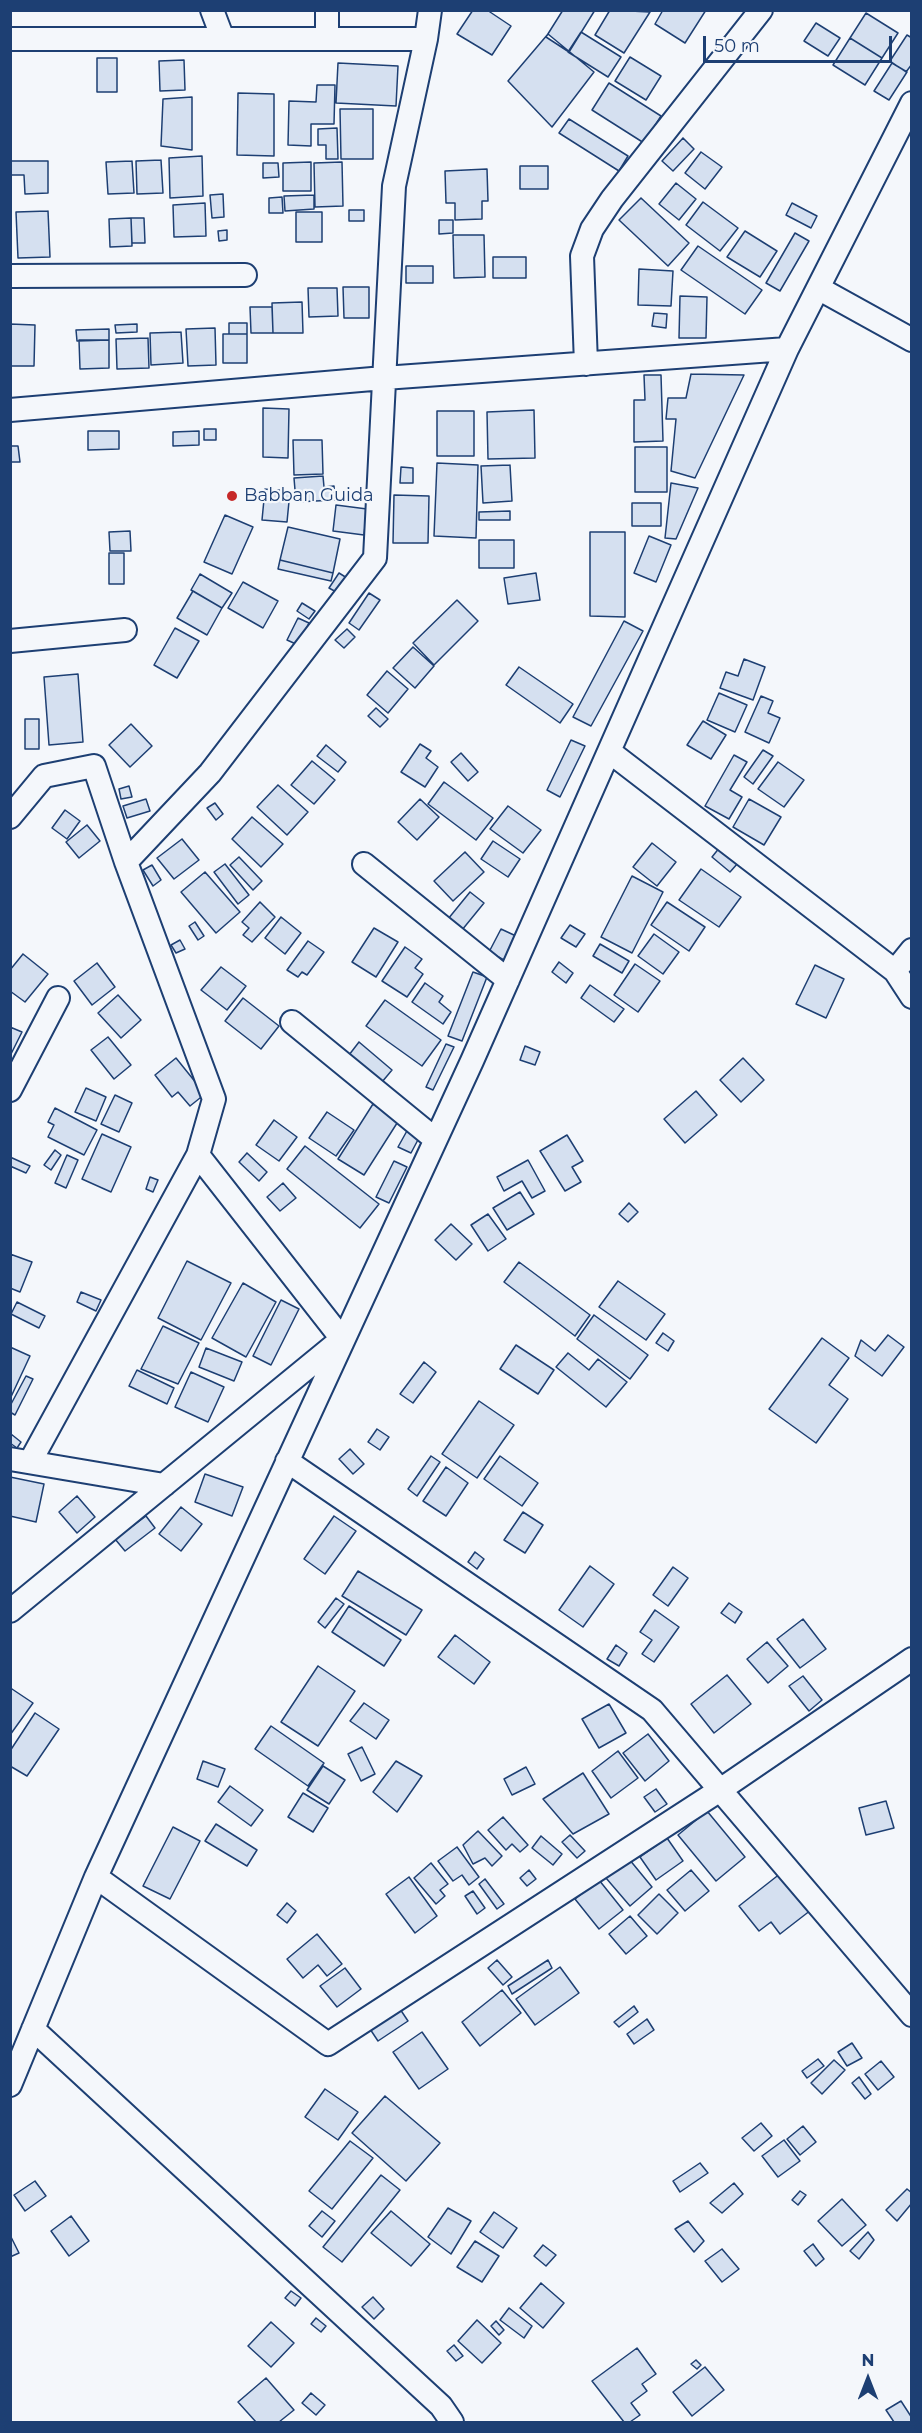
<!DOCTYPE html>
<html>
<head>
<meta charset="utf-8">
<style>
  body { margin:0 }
  #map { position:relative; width:922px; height:2433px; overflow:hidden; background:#f4f7fb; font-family:Montserrat,sans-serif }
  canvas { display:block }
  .frame { position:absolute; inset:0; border:12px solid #1d3f73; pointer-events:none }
  .north { position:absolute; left:838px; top:2349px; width:60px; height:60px; -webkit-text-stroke:4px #f4f7fb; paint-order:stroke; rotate:0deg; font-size:16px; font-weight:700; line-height:24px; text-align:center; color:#1d3f73 }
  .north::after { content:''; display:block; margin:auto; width:21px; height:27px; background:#1d3f73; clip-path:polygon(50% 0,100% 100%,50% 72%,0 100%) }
  .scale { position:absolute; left:703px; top:36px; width:189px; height:27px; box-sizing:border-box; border:3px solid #1d3f73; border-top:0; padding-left:8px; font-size:18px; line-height:21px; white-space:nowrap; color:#1d3f73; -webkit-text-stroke:4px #f4f7fb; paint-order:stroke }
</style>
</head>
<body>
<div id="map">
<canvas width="922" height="2433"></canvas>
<div class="frame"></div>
<div class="north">N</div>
<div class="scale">50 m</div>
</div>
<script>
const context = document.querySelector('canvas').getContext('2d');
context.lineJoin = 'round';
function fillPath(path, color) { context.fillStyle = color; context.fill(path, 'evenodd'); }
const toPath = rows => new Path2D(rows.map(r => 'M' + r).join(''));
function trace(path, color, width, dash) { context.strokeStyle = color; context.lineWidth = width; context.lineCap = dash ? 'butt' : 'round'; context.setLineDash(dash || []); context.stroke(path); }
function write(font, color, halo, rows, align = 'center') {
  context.font = font + ' Montserrat,sans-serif'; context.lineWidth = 4.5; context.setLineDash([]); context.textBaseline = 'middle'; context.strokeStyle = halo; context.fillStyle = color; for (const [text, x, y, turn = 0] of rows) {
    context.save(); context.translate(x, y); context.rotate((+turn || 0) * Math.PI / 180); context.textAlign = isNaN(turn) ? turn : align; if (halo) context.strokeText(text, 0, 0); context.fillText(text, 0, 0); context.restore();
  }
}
const building = toPath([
  [473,10,487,10,511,26,492,55,457,34,473,10],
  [563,10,595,10,569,52,546,37,563,10],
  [610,10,650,12,624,53,595,35,610,10],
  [663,10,706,10,685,43,655,24,663,10],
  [866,13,898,33,882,58,850,38,866,13],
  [816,23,840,38,828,56,804,41,816,23],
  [581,32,621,57,608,77,568,52,581,32],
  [548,34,594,72,552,127,508,81,548,34],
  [907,35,912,38,912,64,906,72,890,61,907,35],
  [850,38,882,58,865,85,833,65,850,38],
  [630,57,661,76,646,100,615,81,630,57],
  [97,58,117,58,117,92,97,92,97,58],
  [184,60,185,90,160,91,159,61,184,60],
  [338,63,398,66,396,106,336,103,338,63],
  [892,63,907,72,889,100,874,91,892,63],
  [609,83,661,116,644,143,592,110,609,83],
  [317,85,335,85,334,124,311,124,311,146,288,145,289,101,316,102,317,85],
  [238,93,274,94,274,156,237,155,238,93],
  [192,97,192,150,161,146,163,99,192,97],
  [340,109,373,109,373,159,341,159,340,109],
  [569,119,628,156,619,171,559,133,569,119],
  [337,128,338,159,326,159,326,145,318,145,318,129,337,128],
  [683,138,694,149,673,171,662,161,683,138],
  [701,152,722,167,705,189,685,173,701,152],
  [202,156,203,196,170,198,169,158,202,156],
  [161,160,163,193,137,194,136,161,161,160],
  [10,161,48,161,48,193,25,194,24,175,11,175,10,161],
  [132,161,134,193,108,194,106,162,132,161],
  [311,162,311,191,283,191,283,163,311,162],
  [342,162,343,206,315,207,314,163,342,162],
  [263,163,278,163,279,177,263,178,263,163],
  [520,166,548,166,548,189,520,189,520,166],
  [487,169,488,201,482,201,482,219,455,220,455,203,446,203,445,171,487,169],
  [676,183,696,199,679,220,659,204,676,183],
  [223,194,224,217,212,218,210,195,223,194],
  [314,195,314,209,285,211,284,196,314,195],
  [282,197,283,213,269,213,269,198,282,197],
  [641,198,689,243,668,266,619,220,641,198],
  [703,202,738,228,720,251,686,225,703,202],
  [205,203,206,236,174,237,173,205,205,203],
  [792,203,817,216,811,228,786,215,792,203],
  [349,210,364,210,364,221,349,221,349,210],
  [48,211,50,257,18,258,16,212,48,211],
  [296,212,322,212,322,242,296,242,296,212],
  [131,218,132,246,110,247,109,219,131,218],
  [131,218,144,218,145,243,132,243,131,218],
  [439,220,453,220,453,233,439,234,439,220],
  [227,230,227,240,219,241,218,231,227,230],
  [745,231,777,251,760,277,727,257,745,231],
  [795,233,809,241,780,291,766,283,795,233],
  [453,235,484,235,485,277,454,278,453,235],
  [698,246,762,290,745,314,681,270,698,246],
  [493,257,526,257,526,278,493,278,493,257],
  [406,266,433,266,433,283,406,283,406,266],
  [639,269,673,271,671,306,638,305,639,269],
  [343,287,369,287,369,318,344,318,343,287],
  [308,288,337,288,338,316,309,317,308,288],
  [680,296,707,297,706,338,679,338,680,296],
  [302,302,303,333,273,333,272,303,302,302],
  [250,307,272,307,273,333,251,333,250,307],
  [654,313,667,314,666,328,652,326,654,313],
  [229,323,247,323,247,334,229,334,229,323],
  [10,324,35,325,34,366,10,366,10,324],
  [137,324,137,332,116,333,115,325,137,324],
  [215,328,216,365,188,366,186,329,215,328],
  [109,329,109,340,77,341,76,330,109,329],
  [181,332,183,363,151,365,150,333,181,332],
  [223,334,247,334,247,363,223,363,223,334],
  [148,338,149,368,117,369,116,339,148,338],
  [79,340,109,340,109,368,80,369,79,340],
  [691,374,744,375,695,478,671,471,676,419,666,419,668,398,686,398,691,374],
  [644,375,661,375,663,441,634,442,634,400,645,400,644,375],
  [263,408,289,409,288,458,263,457,263,408],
  [534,410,535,458,488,459,487,412,534,410],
  [437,411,474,411,474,456,437,456,437,411],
  [204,429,216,429,216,440,204,440,204,429],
  [88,431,119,431,119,449,88,450,88,431],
  [199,431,199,445,173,446,173,432,199,431],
  [293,440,322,440,323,474,294,475,293,440],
  [10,446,18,446,20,462,10,462,10,446],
  [635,447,667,447,667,492,635,492,635,447],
  [437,463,478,465,476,538,434,536,437,463],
  [510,465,512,501,483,503,481,466,510,465],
  [401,467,413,468,413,483,400,483,401,467],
  [323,476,324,487,334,486,335,500,296,502,294,478,323,476],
  [671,483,698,488,676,539,665,538,671,483],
  [265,489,290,491,287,522,262,520,265,489],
  [394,495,429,496,428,543,393,543,394,495],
  [632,503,661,503,661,526,632,526,632,503],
  [336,505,367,509,364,535,333,531,336,505],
  [510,511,510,520,479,520,479,512,510,511],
  [225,515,253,527,232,574,204,562,225,515],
  [288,527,340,539,333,573,280,560,288,527],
  [130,531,131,551,110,551,109,532,130,531],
  [590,532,625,532,625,617,590,616,590,532],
  [649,536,671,545,656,582,634,573,649,536],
  [479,540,514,540,514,568,479,568,479,540],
  [109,553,124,553,124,584,109,584,109,553],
  [280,560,333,573,331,581,278,569,280,560],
  [339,573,347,578,338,593,329,588,339,573],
  [536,573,540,600,508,604,504,578,536,573],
  [200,574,232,593,222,608,191,590,200,574],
  [243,582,278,601,263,628,228,608,243,582],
  [193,591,222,608,207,635,177,618,193,591],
  [369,593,380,600,359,630,349,623,369,593],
  [457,600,478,621,434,665,413,643,457,600],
  [302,603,315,611,309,619,297,611,302,603],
  [298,618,309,623,298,645,287,640,298,618],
  [624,621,643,631,591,726,573,717,624,621],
  [175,628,199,641,177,678,154,665,175,628],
  [347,629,355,637,344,648,335,640,347,629],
  [413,647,434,666,415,688,393,668,413,647],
  [744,659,765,667,753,700,720,688,726,672,738,676,744,659],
  [519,667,573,704,560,723,506,685,519,667],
  [387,671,408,689,388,713,367,695,387,671],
  [78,674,83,742,49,745,44,677,78,674],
  [719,693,747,705,735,732,707,720,719,693],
  [761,696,773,701,768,713,780,718,769,743,745,732,761,696],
  [376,708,388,719,380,727,368,716,376,708],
  [25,719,39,719,39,749,25,749,25,719],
  [703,721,726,735,711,759,687,745,703,721],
  [131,724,152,746,130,767,109,745,131,724],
  [571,740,585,746,560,797,547,790,571,740],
  [420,744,431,751,426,758,438,767,425,787,401,772,420,744],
  [326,745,346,762,338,772,317,756,326,745],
  [763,750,773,756,753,784,744,777,763,750],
  [461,753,478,772,468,781,451,762,461,753],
  [734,755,747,762,730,790,742,797,729,819,705,806,734,755],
  [312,761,335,780,314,804,291,785,312,761],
  [778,762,804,780,784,807,758,789,778,762],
  [444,782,493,818,476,840,428,804,444,782],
  [278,785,308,812,287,835,257,807,278,785],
  [129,786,132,797,121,799,119,789,129,786],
  [146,799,150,811,127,818,123,806,146,799],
  [420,799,439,817,417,840,398,822,420,799],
  [749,799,781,817,764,845,733,827,749,799],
  [215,803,223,814,216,820,207,808,215,803],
  [508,806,541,830,523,853,490,829,508,806],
  [65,810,80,821,67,839,52,828,65,810],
  [252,817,283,844,261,867,232,839,252,817],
  [87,825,100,841,79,858,66,842,87,825],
  [182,839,199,860,174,879,157,858,182,839],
  [493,841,520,859,508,877,481,859,493,841],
  [652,843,676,862,657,886,633,867,652,843],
  [720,847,738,863,730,872,712,857,720,847],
  [465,852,484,872,453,901,434,881,465,852],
  [239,857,262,881,253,890,230,865,239,857],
  [225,864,249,895,238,904,214,872,225,864],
  [152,865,161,880,153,886,143,870,152,865],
  [701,869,741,897,719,927,679,900,701,869],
  [205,872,240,912,216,933,181,892,205,872],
  [632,876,663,892,632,953,601,937,632,876],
  [470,892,484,903,462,930,448,919,470,892],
  [260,902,275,917,252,942,243,935,249,928,242,922,260,902],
  [667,902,705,927,689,951,651,925,667,902],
  [281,917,301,933,285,954,265,938,281,917],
  [195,922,204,936,198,940,189,926,195,922],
  [570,925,585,934,576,947,561,938,570,925],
  [374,928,398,942,376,977,352,962,374,928],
  [501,929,516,936,504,960,489,952,501,929],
  [654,934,679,952,663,974,638,956,654,934],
  [180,940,185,949,176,953,171,945,180,940],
  [308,941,324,952,307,975,302,972,298,977,287,970,308,941],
  [600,944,629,961,622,973,593,956,600,944],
  [405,947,422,959,415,968,423,974,407,997,382,981,405,947],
  [23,954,48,974,25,1002,10,991,10,970,23,954],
  [559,962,573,973,566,983,552,972,559,962],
  [97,963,115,987,92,1005,74,981,97,963],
  [635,964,660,981,638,1012,614,995,635,964],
  [815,965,844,979,826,1018,796,1004,815,965],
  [221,967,246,986,227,1010,201,990,221,967],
  [473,972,487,977,462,1041,448,1036,473,972],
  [425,983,443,996,439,1002,451,1012,443,1024,412,1002,425,983],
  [590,985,624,1009,614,1022,581,998,590,985],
  [118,995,141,1020,121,1038,98,1013,118,995],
  [243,998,279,1026,261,1049,225,1021,243,998],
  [385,1000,441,1040,422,1066,366,1026,385,1000],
  [10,1027,22,1032,10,1056,10,1027],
  [108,1037,131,1065,114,1079,91,1050,108,1037],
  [359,1042,392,1070,382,1082,349,1055,359,1042],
  [446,1044,454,1047,433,1090,426,1087,446,1044],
  [525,1046,540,1052,535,1065,520,1060,525,1046],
  [176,1058,205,1094,190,1106,178,1092,172,1097,155,1075,176,1058],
  [743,1058,764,1080,741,1102,720,1080,743,1058],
  [86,1088,106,1097,96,1121,75,1112,86,1088],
  [696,1091,717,1115,685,1143,664,1119,696,1091],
  [115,1095,132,1103,119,1132,101,1124,115,1095],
  [373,1104,399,1120,364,1175,338,1159,373,1104],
  [55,1108,97,1130,84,1155,48,1137,54,1125,48,1122,55,1108],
  [327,1112,354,1130,336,1156,309,1138,327,1112],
  [274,1120,297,1137,279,1161,256,1145,274,1120],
  [408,1129,420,1136,411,1153,398,1147,408,1129],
  [102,1134,131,1147,111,1192,82,1179,102,1134],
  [567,1135,583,1161,572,1167,581,1182,565,1191,540,1151,567,1135],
  [305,1146,379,1204,360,1228,287,1169,305,1146],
  [55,1150,61,1155,51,1170,44,1165,55,1150],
  [247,1153,267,1172,259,1181,239,1162,247,1153],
  [67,1155,78,1160,66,1188,55,1183,67,1155],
  [10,1157,30,1166,26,1173,10,1166,10,1157],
  [528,1160,545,1191,532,1198,522,1181,504,1191,497,1177,528,1160],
  [394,1161,407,1167,389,1203,376,1197,394,1161],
  [150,1177,158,1180,153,1192,146,1189,150,1177],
  [283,1183,296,1198,280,1211,267,1197,283,1183],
  [520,1192,534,1214,507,1230,493,1208,520,1192],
  [629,1203,638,1212,628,1222,619,1214,629,1203],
  [488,1214,506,1239,488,1251,471,1225,488,1214],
  [451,1224,472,1244,456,1260,435,1240,451,1224],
  [10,1254,32,1262,20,1292,10,1288,10,1254],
  [187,1261,231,1283,201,1340,158,1318,187,1261],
  [519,1262,590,1315,575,1336,504,1282,519,1262],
  [618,1281,665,1314,646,1340,599,1307,618,1281],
  [243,1283,276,1302,246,1357,212,1338,243,1283],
  [81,1292,101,1300,96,1311,77,1302,81,1292],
  [281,1300,299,1309,271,1365,253,1356,281,1300],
  [17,1302,45,1316,39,1328,11,1314,17,1302],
  [594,1315,648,1355,630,1379,577,1339,594,1315],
  [163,1326,199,1343,178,1384,141,1369,163,1326],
  [663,1333,674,1341,668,1351,656,1343,663,1333],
  [888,1335,904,1347,882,1376,855,1356,861,1340,875,1351,888,1335],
  [822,1338,849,1358,829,1385,848,1399,816,1443,769,1409,822,1338],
  [516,1345,554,1370,538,1394,500,1369,516,1345],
  [10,1347,30,1356,10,1399,10,1347],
  [206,1348,242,1362,234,1381,199,1367,206,1348],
  [568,1353,589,1370,598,1359,627,1382,606,1407,556,1367,568,1353],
  [424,1362,436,1372,413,1403,400,1394,424,1362],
  [137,1370,174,1388,167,1404,129,1386,137,1370],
  [191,1372,224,1387,208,1422,175,1407,191,1372],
  [26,1376,33,1379,15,1415,10,1412,10,1406,26,1376],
  [479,1401,514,1425,477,1478,442,1454,479,1401],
  [377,1429,389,1437,380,1450,368,1442,377,1429],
  [11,1434,21,1442,17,1448,10,1443,11,1434],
  [350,1449,364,1464,353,1474,339,1459,350,1449],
  [431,1456,440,1462,417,1496,408,1489,431,1456],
  [500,1456,538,1483,522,1506,484,1479,500,1456],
  [446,1467,468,1483,446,1516,423,1501,446,1467],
  [205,1474,243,1487,232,1516,195,1502,205,1474],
  [10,1477,44,1484,36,1522,10,1516,10,1477],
  [77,1496,95,1517,77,1533,59,1512,77,1496],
  [181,1507,202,1524,181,1551,159,1534,181,1507],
  [523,1512,543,1525,525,1553,504,1540,523,1512],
  [146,1516,155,1528,125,1551,115,1539,146,1516],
  [334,1516,356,1531,325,1574,304,1559,334,1516],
  [475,1552,484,1559,477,1569,468,1562,475,1552],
  [590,1566,614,1584,583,1627,559,1610,590,1566],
  [673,1567,688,1578,668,1606,653,1595,673,1567],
  [358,1571,422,1610,406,1635,342,1596,358,1571],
  [336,1598,344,1604,325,1628,318,1622,336,1598],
  [729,1603,742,1612,735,1623,721,1613,729,1603],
  [349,1606,401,1640,384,1666,332,1632,349,1606],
  [655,1610,679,1627,654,1662,642,1654,652,1640,640,1632,655,1610],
  [803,1619,826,1649,800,1668,777,1639,803,1619],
  [455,1635,490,1662,474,1684,438,1657,455,1635],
  [767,1642,788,1666,768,1683,747,1659,767,1642],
  [616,1645,627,1653,619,1666,607,1659,616,1645],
  [318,1666,355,1691,318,1746,281,1722,318,1666],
  [727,1675,751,1704,714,1733,691,1704,727,1675],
  [803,1676,822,1700,809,1711,789,1686,803,1676],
  [12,1689,33,1703,10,1735,10,1691,12,1689],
  [364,1703,389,1720,376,1739,350,1721,364,1703],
  [609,1704,626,1733,599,1748,582,1719,609,1704],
  [35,1713,59,1729,27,1776,10,1766,10,1751,35,1713],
  [271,1726,324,1763,308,1786,255,1749,271,1726],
  [648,1734,669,1761,645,1781,623,1753,648,1734],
  [362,1747,375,1774,361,1781,348,1754,362,1747],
  [618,1751,638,1778,611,1798,592,1771,618,1751],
  [203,1761,225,1769,218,1787,197,1779,203,1761],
  [396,1761,422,1776,397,1812,373,1792,396,1761],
  [323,1766,345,1780,329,1804,307,1790,323,1766],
  [526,1767,535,1784,512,1795,504,1779,526,1767],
  [583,1773,609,1814,573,1834,543,1799,583,1773],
  [230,1786,263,1810,251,1826,218,1802,230,1786],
  [656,1789,667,1804,655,1812,644,1797,656,1789],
  [303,1793,328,1808,313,1832,288,1817,303,1793],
  [886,1801,894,1828,866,1835,859,1808,886,1801],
  [707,1811,745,1857,716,1881,678,1835,707,1811],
  [503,1817,528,1845,520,1852,512,1844,506,1850,488,1830,503,1817],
  [216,1824,257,1850,247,1866,205,1841,216,1824],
  [173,1827,200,1841,170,1899,143,1886,173,1827],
  [478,1831,502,1856,492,1866,485,1858,473,1864,463,1845,478,1831],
  [570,1835,585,1851,577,1858,562,1842,570,1835],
  [541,1836,562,1854,553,1865,532,1848,541,1836],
  [667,1838,683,1861,656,1880,640,1857,667,1838],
  [457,1847,479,1877,469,1885,462,1875,453,1881,438,1861,457,1847],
  [629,1859,652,1887,630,1906,606,1878,629,1859],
  [431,1863,448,1884,440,1890,445,1896,436,1904,414,1878,431,1863],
  [529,1870,536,1879,527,1886,520,1878,529,1870],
  [691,1870,709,1891,685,1911,667,1890,691,1870],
  [781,1873,811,1910,780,1934,771,1922,759,1931,739,1906,781,1873],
  [409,1877,437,1916,415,1933,386,1894,409,1877],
  [485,1879,504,1904,497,1909,479,1884,485,1879],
  [599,1880,623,1910,599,1929,575,1899,599,1880],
  [473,1891,485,1908,477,1914,465,1896,473,1891],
  [659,1894,678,1913,657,1934,638,1915,659,1894],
  [287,1903,296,1911,287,1923,277,1915,287,1903],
  [630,1916,647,1936,626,1954,609,1934,630,1916],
  [317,1934,342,1964,327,1976,318,1965,303,1978,287,1959,317,1934],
  [497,1960,512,1977,503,1985,488,1968,497,1960],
  [548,1960,552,1968,512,1994,508,1986,548,1960],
  [560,1967,579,1993,535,2025,516,1999,560,1967],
  [345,1968,361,1989,337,2007,320,1986,345,1968],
  [502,1990,521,2013,480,2046,462,2022,502,1990],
  [634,2006,638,2012,619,2027,614,2022,634,2006],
  [400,2009,408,2021,378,2041,370,2029,400,2009],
  [647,2019,654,2030,634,2044,627,2034,647,2019],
  [422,2032,448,2069,419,2089,393,2052,422,2032],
  [852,2043,862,2058,847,2066,838,2052,852,2043],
  [818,2059,824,2066,807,2078,802,2071,818,2059],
  [834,2060,845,2070,822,2094,811,2083,834,2060],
  [881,2061,894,2077,878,2090,865,2074,881,2061],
  [859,2077,871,2094,865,2099,852,2083,859,2077],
  [325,2089,358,2112,338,2140,305,2117,325,2089],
  [385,2096,440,2143,406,2181,352,2133,385,2096],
  [761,2123,772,2136,754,2151,742,2138,761,2123],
  [803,2126,816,2142,800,2155,787,2139,803,2126],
  [784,2140,800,2161,778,2177,762,2156,784,2140],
  [350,2141,373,2158,332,2209,309,2191,350,2141],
  [700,2163,708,2173,680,2192,673,2181,700,2163],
  [381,2175,400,2190,342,2262,323,2247,381,2175],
  [35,2181,46,2196,25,2211,14,2195,35,2181],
  [734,2183,743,2194,722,2213,710,2203,734,2183],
  [907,2189,912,2193,912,2203,897,2221,886,2210,907,2189],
  [800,2191,806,2195,798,2205,792,2200,800,2191],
  [842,2199,866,2225,842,2246,818,2221,842,2199],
  [448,2208,471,2221,451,2254,428,2237,448,2208],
  [322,2211,335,2221,322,2237,309,2226,322,2211],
  [391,2211,430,2244,411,2266,371,2233,391,2211],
  [494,2212,517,2228,503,2248,480,2232,494,2212],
  [71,2216,89,2241,69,2256,51,2231,71,2216],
  [688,2221,704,2241,694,2252,675,2229,688,2221],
  [868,2232,874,2240,859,2259,850,2251,868,2232],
  [10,2235,19,2253,10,2257,10,2235],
  [475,2241,499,2256,482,2282,457,2267,475,2241],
  [813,2244,824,2259,816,2266,804,2251,813,2244],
  [543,2245,556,2255,546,2266,534,2256,543,2245],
  [722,2249,739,2269,722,2282,705,2261,722,2249],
  [541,2283,564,2303,543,2328,520,2308,541,2283],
  [291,2291,301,2298,295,2306,285,2298,291,2291],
  [373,2297,384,2309,374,2319,362,2307,373,2297],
  [509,2308,532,2326,524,2338,500,2320,509,2308],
  [316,2318,326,2326,321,2332,311,2324,316,2318],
  [477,2320,501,2343,482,2363,458,2341,477,2320],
  [496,2321,504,2330,499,2335,491,2326,496,2321],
  [271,2322,294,2343,271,2367,248,2346,271,2322],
  [454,2345,463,2356,456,2361,447,2351,454,2345],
  [637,2348,656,2374,642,2384,647,2391,631,2403,640,2415,630,2422,624,2422,592,2381,637,2348],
  [696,2360,701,2365,697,2369,691,2364,696,2360],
  [705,2367,724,2390,692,2416,673,2392,705,2367],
  [266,2378,294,2410,279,2422,256,2422,238,2402,266,2378],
  [311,2393,325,2405,316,2415,302,2403,311,2393],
  [901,2401,912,2418,912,2422,894,2422,886,2410,901,2401]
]);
fillPath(building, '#d5e0f0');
trace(building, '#1d3f73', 1.5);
const minor = toPath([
  [212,10,223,39],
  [10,39,426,39],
  [327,39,327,10],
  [10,276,245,275],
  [818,288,912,340],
  [586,364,582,256,592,229,612,199,761,10],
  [10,410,384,378,787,349],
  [10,641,125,630],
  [610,752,895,971,912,997],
  [10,817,44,776,94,766,126,862,214,1099,198,1155,342,1339,10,1611],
  [126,862,210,773,375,558,394,186,426,39,430,10],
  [364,864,508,980],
  [895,971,912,950],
  [292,1022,435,1139],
  [10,1090,58,998],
  [10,1459,164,1485],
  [287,1461,652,1710,912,2015],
  [30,1462,198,1155],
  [96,1877,328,2044,720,1790,912,1659],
  [33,2029,441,2406,452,2422],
  [10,2085,96,1877,472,1061,787,349,912,103]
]);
trace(minor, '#1d3f73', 26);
trace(minor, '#f4f7fb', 22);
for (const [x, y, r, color] of [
  [232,496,6,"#c62828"]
]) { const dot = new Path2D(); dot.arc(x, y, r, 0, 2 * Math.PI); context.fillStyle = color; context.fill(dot); trace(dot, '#f4f7fb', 2); }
write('18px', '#1d3f73', '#f4f7fb', [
  ["Babban Guida",244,496]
], 'left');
</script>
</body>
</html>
